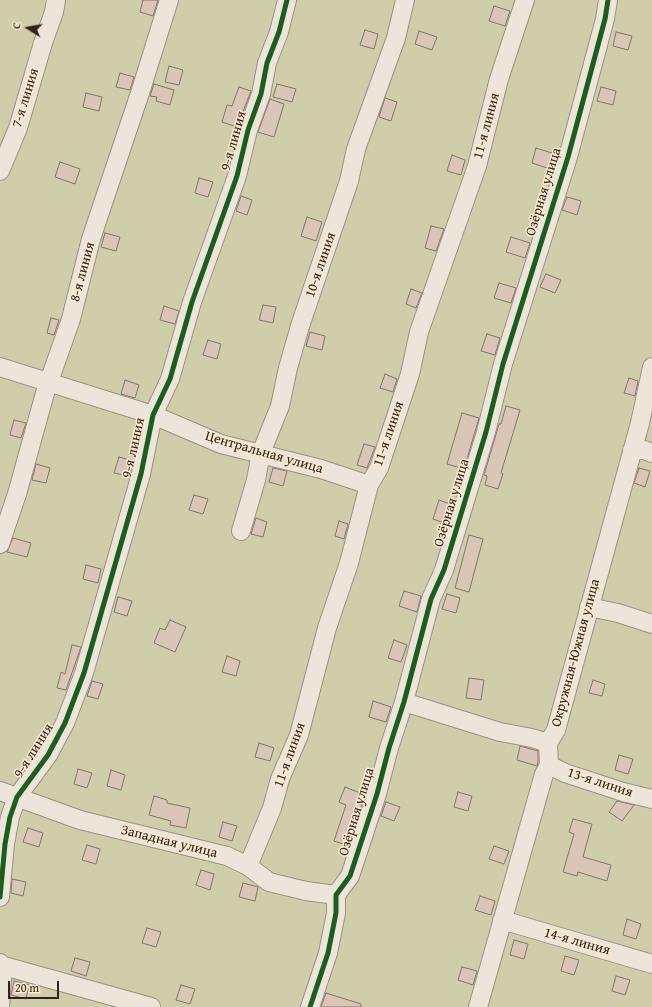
<!DOCTYPE html>
<html>
<head>
<meta charset="utf-8">
<style>
  body { margin:0 }
  #map { position:relative; width:652px; height:1007px; overflow:hidden; background:#ecdcc6; font-family:"Gentium Book Plus",serif }
  canvas { display:block }
  .north { position:absolute; left:8px; top:8px; width:40px; height:40px; -webkit-text-stroke:3px #fcead0; paint-order:stroke; rotate:281deg; font-size:11px; font-weight:700; line-height:16px; text-align:center; color:#312118 }
  .north::after { content:''; display:block; margin:auto; width:14px; height:18px; background:#312118; clip-path:polygon(50% 0,100% 100%,50% 72%,0 100%) }
  .scale { position:absolute; left:8px; top:981px; width:51px; height:18px; box-sizing:border-box; border:2px solid #312118; border-top:0; padding-left:5px; font-size:12px; line-height:14px; white-space:nowrap; color:#312118; -webkit-text-stroke:3px #fcead0; paint-order:stroke }
</style>
</head>
<body>
<div id="map">
<canvas width="652" height="1007"></canvas>
<div class="north">С</div>
<div class="scale">20 m</div>
</div>
<script>
const context = document.querySelector('canvas').getContext('2d');
context.lineJoin = 'round';
function fillPath(path, color) { context.fillStyle = color; context.fill(path, 'evenodd'); }
const toPath = rows => new Path2D(rows.map(r => 'M' + r).join(''));
function trace(path, color, width, dash) { context.strokeStyle = color; context.lineWidth = width; context.lineCap = dash ? 'butt' : 'round'; context.setLineDash(dash || []); context.stroke(path); }
function write(font, color, halo, rows, align = 'center') {
  context.font = font + ' "Gentium Book Plus",serif'; context.lineWidth = 3; context.setLineDash([]); context.textBaseline = 'middle'; context.strokeStyle = halo; context.fillStyle = color; for (const [text, x, y, turn = 0] of rows) {
    context.save(); context.translate(x, y); context.rotate((+turn || 0) * Math.PI / 180); context.textAlign = isNaN(turn) ? turn : align; if (halo) context.strokeText(text, 0, 0); context.fillText(text, 0, 0); context.restore();
  }
}
fillPath(toPath([
  [0,0,652,0,652,1007,0,1007]
]), '#d0ceaa');
const building = toPath([
  [143,0,158,0,153,16,140,12,143,0],
  [494,6,510,11,505,26,489,21,494,6],
  [365,30,378,34,374,49,360,45,365,30],
  [419,31,437,37,432,50,415,44,419,31],
  [616,32,632,36,628,50,613,46,616,32],
  [169,66,183,70,179,85,165,82,169,66],
  [120,73,134,77,130,90,116,87,120,73],
  [154,84,174,90,170,105,156,101,157,97,150,96,154,84],
  [277,84,296,89,292,102,273,97,277,84],
  [239,87,251,91,237,127,222,122,227,105,232,106,239,87],
  [601,87,616,91,613,105,597,101,601,87],
  [86,93,102,97,99,111,83,107,86,93],
  [385,98,397,102,391,121,379,117,385,98],
  [270,99,284,104,274,137,258,132,270,99],
  [536,148,555,154,550,169,532,163,536,148],
  [452,155,465,160,461,175,447,171,452,155],
  [60,162,80,169,75,184,55,177,60,162],
  [199,178,213,182,208,197,195,193,199,178],
  [241,196,252,200,247,215,236,211,241,196],
  [567,197,581,201,577,215,562,210,567,197],
  [307,217,322,222,316,241,301,236,307,217],
  [431,226,444,229,436,251,425,248,431,226],
  [105,233,120,237,116,251,101,247,105,233],
  [511,237,530,243,525,258,506,252,511,237],
  [546,274,561,280,555,293,540,287,546,274],
  [499,283,516,288,511,303,494,298,499,283],
  [411,289,422,293,416,308,406,304,411,289],
  [263,305,276,307,273,323,259,320,263,305],
  [164,306,179,311,175,324,160,320,164,306],
  [51,318,59,320,54,335,47,333,51,318],
  [310,332,325,336,322,350,306,346,310,332],
  [487,334,500,338,495,355,481,351,487,334],
  [208,340,221,344,217,359,203,355,208,340],
  [385,374,397,379,393,392,380,388,385,374],
  [629,378,638,381,635,396,624,393,629,378],
  [125,380,139,385,135,398,121,394,125,380],
  [506,406,520,410,501,473,503,474,498,489,485,485,487,476,484,475,499,424,501,424,506,406],
  [462,413,479,418,464,469,447,464,462,413],
  [14,420,26,423,21,438,10,435,14,420],
  [364,444,375,447,367,468,357,465,364,444],
  [119,457,133,461,129,476,114,473,119,457],
  [36,464,50,468,46,483,32,480,36,464],
  [273,468,287,471,283,486,269,482,273,468],
  [639,468,650,471,645,487,634,483,639,468],
  [194,495,208,499,203,514,189,510,194,495],
  [439,500,453,505,447,524,433,519,439,500],
  [256,518,267,522,263,537,251,534,256,518],
  [339,521,348,524,344,539,335,536,339,521],
  [469,535,483,539,469,592,455,588,469,535],
  [13,538,31,543,27,557,7,552,13,538],
  [86,565,101,569,98,583,83,579,86,565],
  [404,591,421,596,417,612,399,606,404,591],
  [447,594,460,598,456,613,442,609,447,594],
  [118,597,132,601,127,616,114,612,118,597],
  [170,620,186,627,175,652,154,643,160,628,165,630,170,620],
  [394,640,407,645,401,662,388,658,394,640],
  [72,645,81,647,66,690,57,688,61,672,65,674,72,645],
  [227,656,240,661,236,676,222,672,227,656],
  [469,678,484,680,481,700,466,698,469,678],
  [593,680,605,684,602,696,589,693,593,680],
  [92,681,103,684,98,699,87,696,92,681],
  [373,701,391,707,386,722,369,717,373,701],
  [259,743,274,748,270,761,255,757,259,743],
  [520,746,538,751,538,762,537,766,517,760,520,746],
  [619,755,633,759,628,774,615,770,619,755],
  [78,769,92,773,87,788,74,784,78,769],
  [111,770,125,775,121,790,107,786,111,770],
  [345,787,365,795,349,846,334,841,346,805,339,802,345,787],
  [458,792,472,796,468,811,454,807,458,792],
  [154,796,167,800,167,803,190,808,186,828,170,825,171,821,149,815,154,796],
  [617,801,634,805,622,821,609,812,617,801],
  [386,802,400,807,394,821,381,816,386,802],
  [573,819,592,824,583,857,611,865,607,881,578,872,577,876,563,872,574,834,569,832,573,819],
  [223,822,237,826,232,841,219,837,223,822],
  [28,828,43,833,39,847,23,842,28,828],
  [87,845,100,849,96,864,82,860,87,845],
  [494,846,509,851,504,864,489,859,494,846],
  [201,870,214,874,210,890,196,885,201,870],
  [12,879,26,882,23,896,11,893,12,879],
  [243,883,258,887,255,901,239,897,243,883],
  [480,896,495,901,491,915,475,910,480,896],
  [627,919,641,924,636,939,623,935,627,919],
  [147,928,161,932,156,947,142,943,147,928],
  [514,940,528,944,524,959,510,955,514,940],
  [565,956,579,960,574,975,561,971,565,956],
  [75,958,90,962,86,976,71,971,75,958],
  [462,967,477,971,473,985,458,980,462,967],
  [616,976,630,980,625,995,612,991,616,976],
  [14,981,29,985,26,999,11,995,14,981],
  [181,985,195,989,190,1004,176,1000,181,985],
  [326,993,361,1004,361,1007,321,1007,326,993]
]);
fillPath(building, '#d9c6b7');
trace(building, '#81766b', 1);
const minor = toPath([
  [0,171,18,128,43,43,54,12,56,0],
  [0,367,153,415,221,444,321,469,369,485],
  [632,450,644,450,652,453],
  [241,531,256,480,261,453,280,406,288,368,300,326,349,181,356,149,396,38,405,0],
  [0,544,17,494,45,393,71,319,91,239,140,93,169,0],
  [589,607,618,613,652,624],
  [404,702,500,732,532,738,548,743],
  [549,765,565,773,623,792,652,799],
  [0,791,80,820,227,856,248,866,269,882,306,891,336,895],
  [248,866,272,808,280,779,299,735,327,628,349,563,369,485,379,468,410,374,419,332,477,166,499,79,525,0],
  [0,897,5,844,10,817,17,797,48,755,65,723,84,673,141,474,153,415,170,379,192,302,237,176,248,130,261,94,267,63,279,32,287,0],
  [502,920,652,964],
  [0,963,2,978,0,1007],
  [0,965,151,1007],
  [310,1007,328,953,336,913,336,895,350,876,377,794,389,748,404,702,431,599,444,570,486,432,503,364,568,157,605,19,608,0],
  [478,1007,544,774,549,765,548,743,556,730,640,423,652,367]
]);
trace(minor, '#9b9083', 20);
trace(minor, '#eee5da', 18);
trace(toPath([
  [0,897,5,844,10,817,17,797,48,755,65,723,84,673,141,474,153,415,170,379,192,302,237,176,248,130,261,94,267,63,279,32,287,0],
  [310,1007,328,953,336,913,336,895,350,876,377,794,389,748,404,702,431,599,444,570,486,432,503,364,568,157,605,19,608,0]
]), '#1b5e20', 5);
write('14px', '#312118', '#fcead0', [
  ["7-я линия",26,98,-73],
  ["11-я линия",487,126,-75],
  ["9-я линия",234,141,-74],
  ["Озёрная улица",544,192,-73],
  ["10-я линия",321,265,-71],
  ["8-я линия",83,272,-75],
  ["11-я линия",389,434,-71],
  ["9-я линия",134,448,-77],
  ["Центральная улица",264,453,16],
  ["Озёрная улица",452,503,-73],
  ["Окружная-Южная улица",576,653,-75],
  ["9-я линия",34,751,-58],
  ["11-я линия",290,755,-70],
  ["13-я линия",600,783,18],
  ["Озёрная улица",357,812,-73],
  ["Западная улица",169,842,14],
  ["14-я линия",577,942,16]
]);
</script>
</body>
</html>
